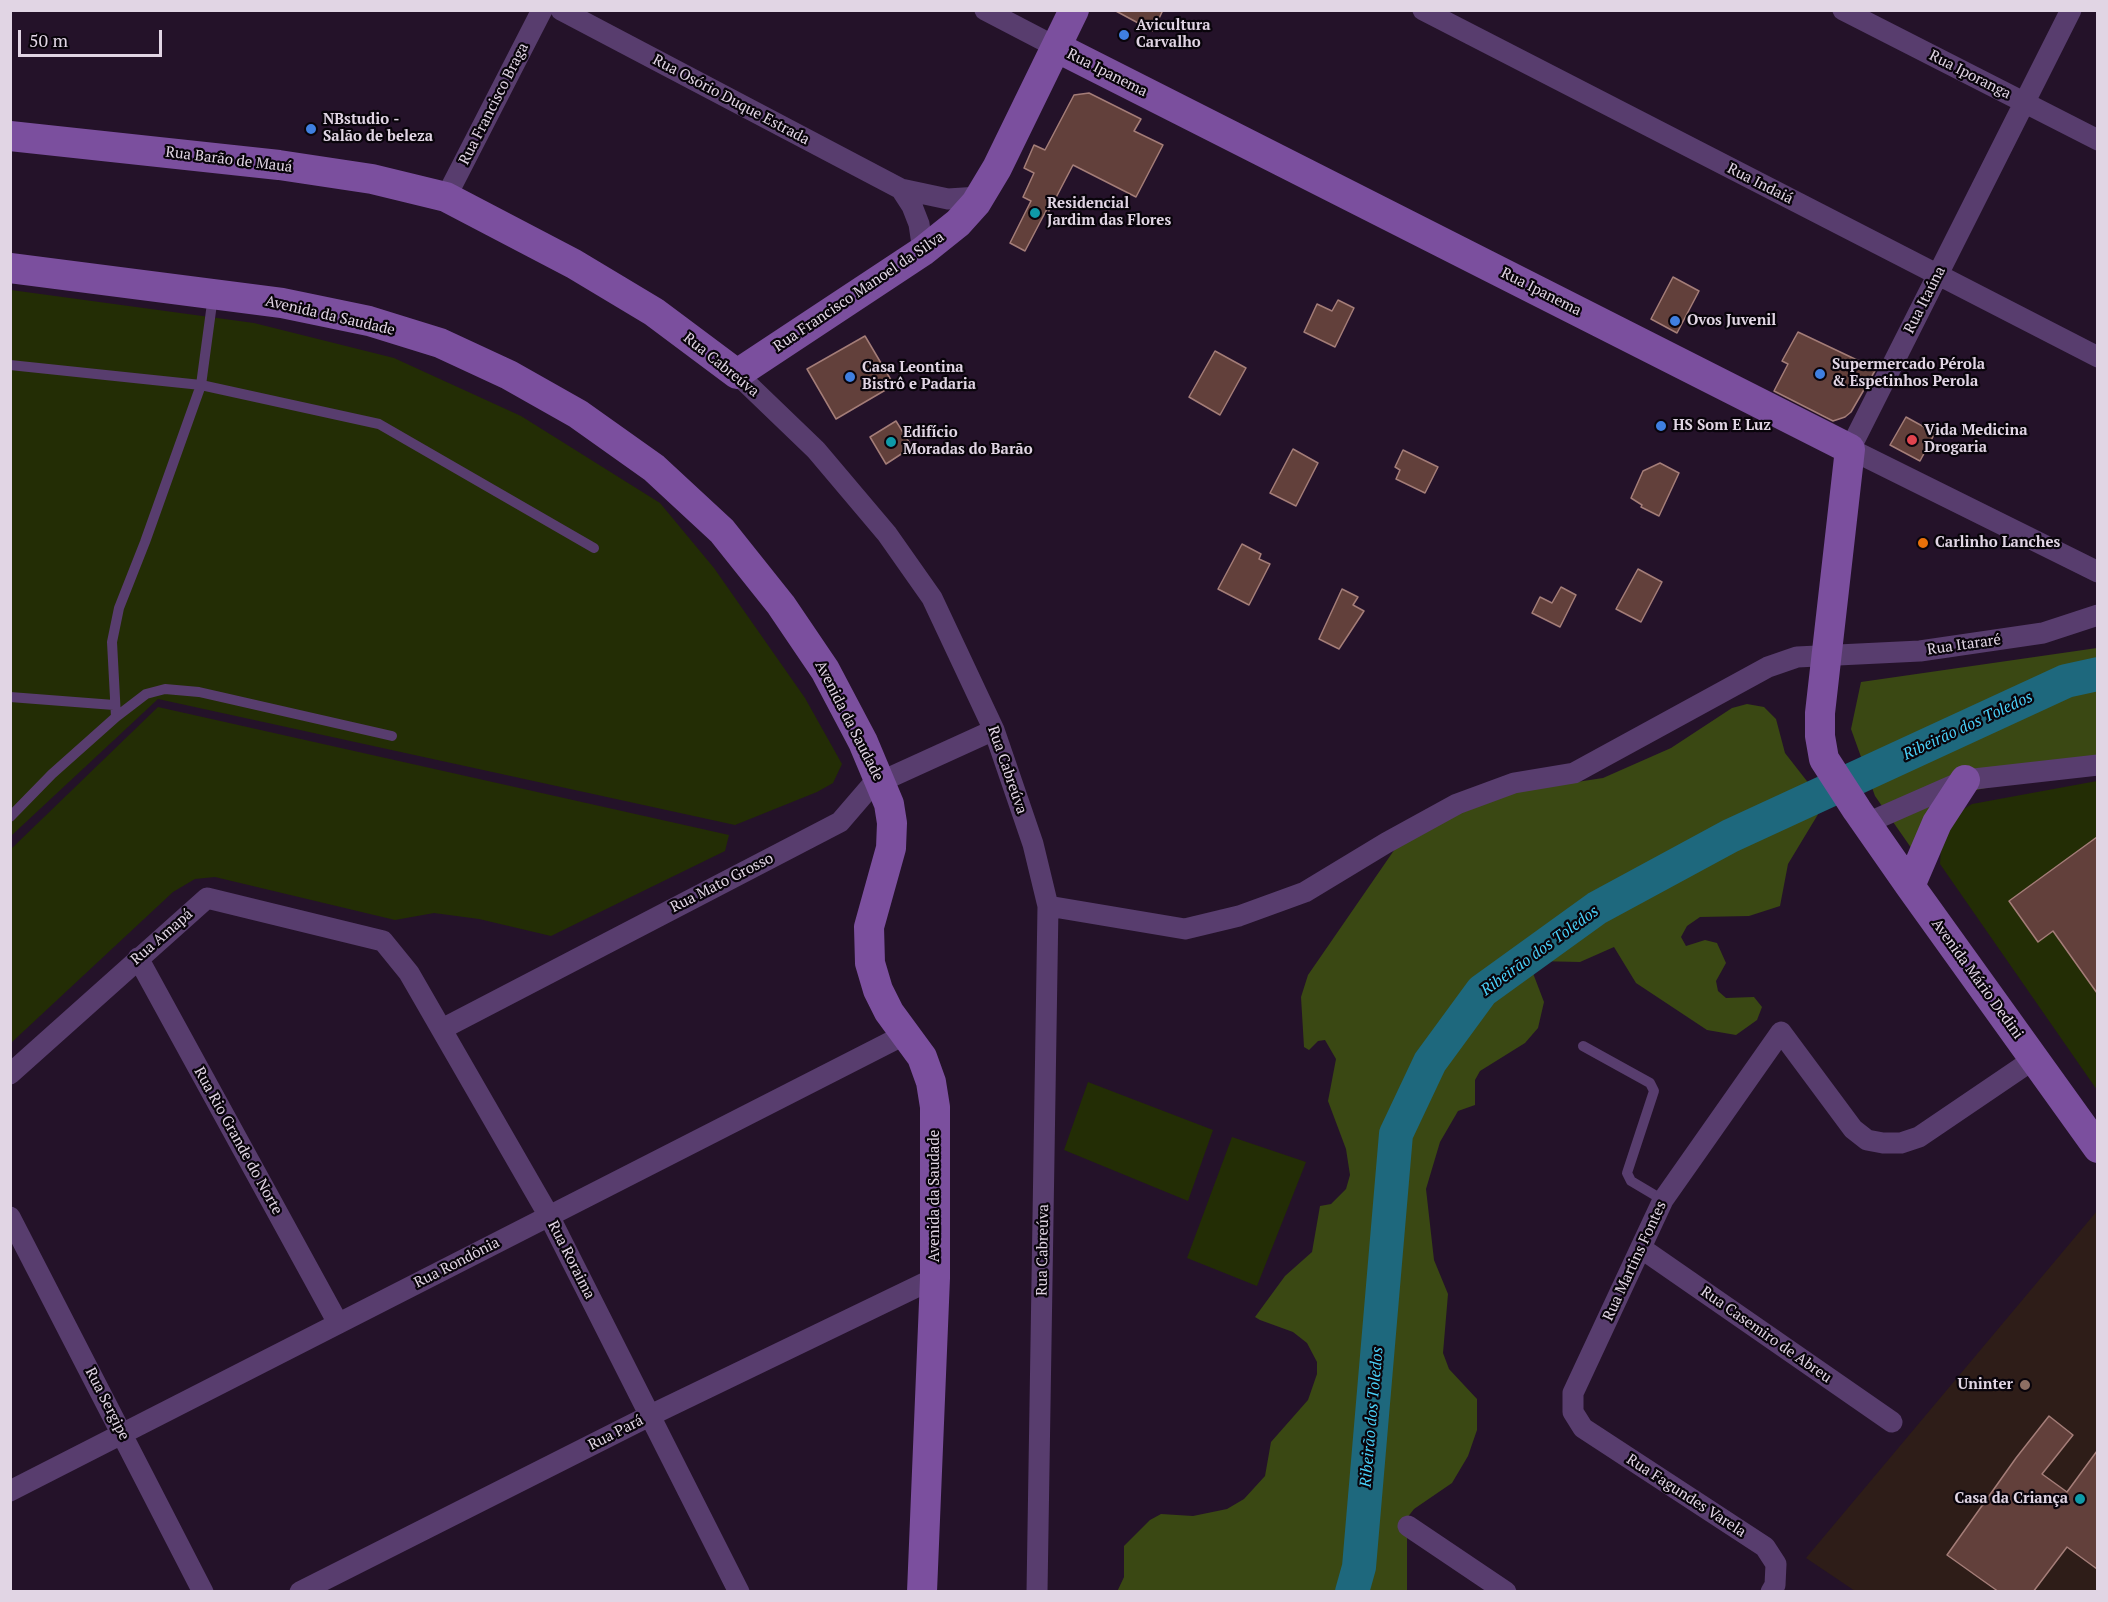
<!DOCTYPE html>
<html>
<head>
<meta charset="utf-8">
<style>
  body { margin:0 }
  #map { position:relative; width:2108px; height:1602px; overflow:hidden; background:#241229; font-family:"PT Serif",serif }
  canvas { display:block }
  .frame { position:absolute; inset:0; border:12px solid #e1d5e4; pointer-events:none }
  .scale { position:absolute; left:18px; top:30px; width:144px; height:27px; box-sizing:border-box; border:3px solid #e1d5e4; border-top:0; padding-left:8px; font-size:18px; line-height:21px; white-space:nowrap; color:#e1d5e4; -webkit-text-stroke:4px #09040b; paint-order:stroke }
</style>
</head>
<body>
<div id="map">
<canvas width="2108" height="1602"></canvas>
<div class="frame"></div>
<div class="scale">50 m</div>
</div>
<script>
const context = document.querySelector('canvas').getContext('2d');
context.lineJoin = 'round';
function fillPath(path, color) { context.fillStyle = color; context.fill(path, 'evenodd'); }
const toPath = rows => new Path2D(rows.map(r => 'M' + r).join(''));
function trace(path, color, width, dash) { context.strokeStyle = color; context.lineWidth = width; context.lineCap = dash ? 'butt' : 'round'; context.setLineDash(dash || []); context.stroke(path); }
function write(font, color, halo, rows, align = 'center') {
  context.font = font + ' "PT Serif",serif'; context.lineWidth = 4.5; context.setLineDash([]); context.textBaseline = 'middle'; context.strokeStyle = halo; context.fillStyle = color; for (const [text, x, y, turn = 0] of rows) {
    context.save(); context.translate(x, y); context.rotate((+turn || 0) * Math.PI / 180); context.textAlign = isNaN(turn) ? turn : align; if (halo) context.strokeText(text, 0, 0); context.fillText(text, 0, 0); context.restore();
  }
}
fillPath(toPath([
  [2097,1211,2097,1591,1855,1591,1806,1558]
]), '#2e1d18');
fillPath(toPath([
  [11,290,254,323,394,358,521,416,660,503,714,568,805,698,842,764,833,783,817,792,735,825,158,699,11,836],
  [158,707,729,835,725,851,551,936,479,919,434,913,395,920,215,877,195,879,173,892,11,1043,11,849],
  [2097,781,2097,1090,1940,864,1941,846,1957,813,1972,804],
  [1088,1082,1213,1130,1188,1201,1064,1150],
  [1232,1137,1306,1162,1257,1286,1187,1258]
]), '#232d05');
fillPath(toPath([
  [2097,648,2097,765,1962,793,1914,852,1875,796,1851,729,1861,682],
  [1747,704,1764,707,1776,719,1785,753,1817,794,1820,811,1788,864,1780,906,1749,916,1700,917,1687,926,1681,937,1686,946,1705,940,1717,943,1726,963,1716,981,1718,991,1726,998,1754,997,1762,1007,1757,1020,1736,1035,1707,1030,1636,983,1614,947,1580,962,1536,961,1531,968,1544,1002,1538,1028,1525,1043,1480,1071,1475,1080,1475,1105,1458,1111,1440,1142,1426,1189,1434,1260,1448,1294,1443,1353,1449,1369,1477,1399,1477,1430,1468,1456,1452,1483,1414,1509,1407,1518,1407,1591,1117,1592,1124,1577,1124,1546,1150,1520,1161,1514,1193,1516,1227,1509,1244,1499,1265,1476,1271,1442,1308,1400,1317,1374,1317,1362,1307,1343,1293,1332,1260,1320,1255,1317,1285,1276,1312,1252,1320,1206,1331,1204,1346,1189,1350,1175,1346,1149,1328,1101,1336,1059,1325,1040,1318,1041,1309,1050,1304,1047,1301,997,1308,975,1397,846,1493,785,1570,783,1603,778,1671,748,1732,708]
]), '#3a4813');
trace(toPath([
  [1352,1592,1359,1567,1396,1134,1430,1062,1482,991,1597,908,1730,836,2066,681,2098,674]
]), '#1e687d', 34);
const building = toPath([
  [1114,10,1163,10,1153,31,1114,10],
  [1089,93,1141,119,1134,131,1163,145,1136,197,1073,165,1049,211,1047,209,1025,251,1010,243,1031,201,1023,197,1034,173,1024,168,1034,145,1045,150,1074,95,1089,93],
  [1673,277,1699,291,1677,333,1651,319,1673,277],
  [1338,300,1354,308,1335,347,1304,332,1317,304,1332,311,1338,300],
  [1798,332,1876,369,1851,412,1845,417,1833,421,1774,391,1788,364,1782,361,1798,332],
  [865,336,894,385,836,419,807,369,865,336],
  [1215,351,1246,368,1220,415,1189,397,1215,351],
  [1906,417,1935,433,1920,461,1890,445,1906,417],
  [896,421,912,447,886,464,870,437,896,421],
  [1293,449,1318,463,1296,506,1270,493,1293,449],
  [1403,450,1438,467,1425,493,1396,479,1400,470,1395,467,1403,450],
  [1660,463,1679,473,1659,516,1641,507,1642,505,1631,498,1643,471,1660,463],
  [1242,544,1261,554,1259,559,1270,564,1249,605,1218,589,1242,544],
  [1638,569,1662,582,1641,622,1616,609,1638,569],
  [1561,587,1576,595,1560,627,1532,613,1540,597,1552,603,1561,587],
  [1342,589,1358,597,1353,605,1364,611,1339,649,1319,639,1342,589],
  [2097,837,2097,993,2053,931,2038,942,2009,901,2097,837],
  [2049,1416,2073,1435,2042,1474,2067,1492,2097,1451,2097,1569,2067,1547,2033,1592,1999,1592,1947,1555,2016,1458,2049,1416]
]);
fillPath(building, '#62403b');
trace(building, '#a47d78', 1.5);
trace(toPath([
  [10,365,201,385,379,424,594,548],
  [10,697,114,705],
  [116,717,112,642,119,608,145,542,201,385,213,296],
  [10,817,52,774,116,717,146,694,165,689,199,692,392,736],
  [1583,1046,1650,1083,1654,1091,1627,1173,1631,1181,1663,1200]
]), '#583d6e', 10);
trace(toPath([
  [561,10,901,189],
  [985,10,1056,47],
  [1423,10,2098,357],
  [1843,10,2098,140],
  [2071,10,1850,449,2098,572],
  [446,197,542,10],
  [923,251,919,224,912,206,901,189,948,199,979,197],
  [737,374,816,450,887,534,932,598,994,730,1033,844,1048,906,1037,1592],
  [1867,823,1965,780,2098,765],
  [1048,906,1185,929,1239,916,1305,892,1386,843,1457,804,1514,783,1574,773,1768,667,1797,657,1920,651,2043,633,2098,615],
  [138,958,338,1323],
  [442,1029,840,822,871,786,994,730],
  [10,1074,207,898,383,941,409,973,549,1216,739,1592],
  [10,1217,203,1592],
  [1641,1248,1892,1422],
  [10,1491,904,1035],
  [1408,1526,1506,1592],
  [300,1592,651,1415,935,1278],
  [1771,1592,1775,1585,1776,1564,1765,1547,1583,1428,1573,1412,1573,1393,1663,1200,1781,1032,1853,1129,1867,1140,1883,1143,1901,1143,1919,1137,2034,1059]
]), '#583d6e', 21);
trace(toPath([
  [1056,47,1850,449,1820,713,1820,736,1824,759,1857,810,1910,886,2098,1148],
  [10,136,279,165,372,179,446,197,574,264,654,312,737,374,923,251,958,223,976,203,997,168,1074,10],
  [10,268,282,303,369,321,440,343,509,375,578,414,654,468,722,531,781,605,825,670,863,742,889,804,892,823,891,848,869,927,870,963,878,990,889,1012,922,1057,931,1082,935,1107,935,1278,922,1592],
  [1910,886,1937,823,1965,780]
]), '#7b4f9e', 30);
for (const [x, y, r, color] of [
  [1124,35,6,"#3f7fe0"],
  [311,129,6,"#3f7fe0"],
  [1035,213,6,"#0f9aa8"],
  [1675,321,6,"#3f7fe0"],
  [1820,374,6,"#3f7fe0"],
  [850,377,6,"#3f7fe0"],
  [1661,426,6,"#3f7fe0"],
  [1912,440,6,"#e0444e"],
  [891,442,6,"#0f9aa8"],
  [1923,543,6,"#e8710a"],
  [2025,1385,6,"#8d6e63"],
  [2080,1499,6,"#0f9aa8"]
]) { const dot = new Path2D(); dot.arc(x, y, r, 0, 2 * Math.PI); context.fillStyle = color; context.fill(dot); trace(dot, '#09040b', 2); }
write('bold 15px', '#e1d5e4', '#09040b', [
  ["Avicultura",1136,26],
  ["Carvalho",1136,43],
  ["NBstudio -",323,120],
  ["Salão de beleza",323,137],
  ["Residencial",1047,204],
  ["Jardim das Flores",1047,221],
  ["Ovos Juvenil",1687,321],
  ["Supermercado Pérola",1832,365],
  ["& Espetinhos Perola",1832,382],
  ["Casa Leontina",862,368],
  ["Bistrô e Padaria",862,385],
  ["HS Som E Luz",1673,426],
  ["Vida Medicina",1924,431],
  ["Drogaria",1924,448],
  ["Edifício",903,433],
  ["Moradas do Barão",903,450],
  ["Carlinho Lanches",1935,543],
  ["Uninter",2013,1385,"right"],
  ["Casa da Criança",2068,1499,"right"]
], 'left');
write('15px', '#e1d5e4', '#09040b', [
  ["Rua Ipanema",1107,73,27],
  ["Rua Iporanga",1970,75,27],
  ["Rua Osório Duque Estrada",731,100,28],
  ["Rua Francisco Braga",494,104,-63],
  ["Rua Barão de Mauá",229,160,7],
  ["Rua Indaiá",1760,184,27],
  ["Rua Francisco Manoel da Silva",859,292,-34],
  ["Rua Ipanema",1541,292,27],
  ["Rua Itaúna",1925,300,-63],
  ["Avenida da Saudade",330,316,13],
  ["Rua Cabreúva",721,365,39],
  ["Rua Itararé",1964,645,-8],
  ["Avenida da Saudade",849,721,63],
  ["Rua Cabreúva",1007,770,71],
  ["Rua Mato Grosso",722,883,-27],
  ["Rua Amapá",162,937,-41],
  ["Avenida Mário Dedini",1977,979,54],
  ["Rua Rio Grande do Norte",238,1141,61],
  ["Avenida da Saudade",935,1196,-90],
  ["Rua Cabreúva",1043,1250,-89],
  ["Rua Roraima",571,1260,63],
  ["Rua Martins Fontes",1635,1261,-65],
  ["Rua Rondônia",457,1263,-27],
  ["Rua Casemiro de Abreu",1766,1335,35],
  ["Rua Sergipe",107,1404,63],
  ["Rua Pará",616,1433,-27],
  ["Rua Fagundes Varela",1686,1496,33]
]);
write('italic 16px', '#4ad1f9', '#09040b', [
  ["Ribeirão dos Toledos",1968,726,-25],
  ["Ribeirão dos Toledos",1540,951,-36],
  ["Ribeirão dos Toledos",1372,1417,-85]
]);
</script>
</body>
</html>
